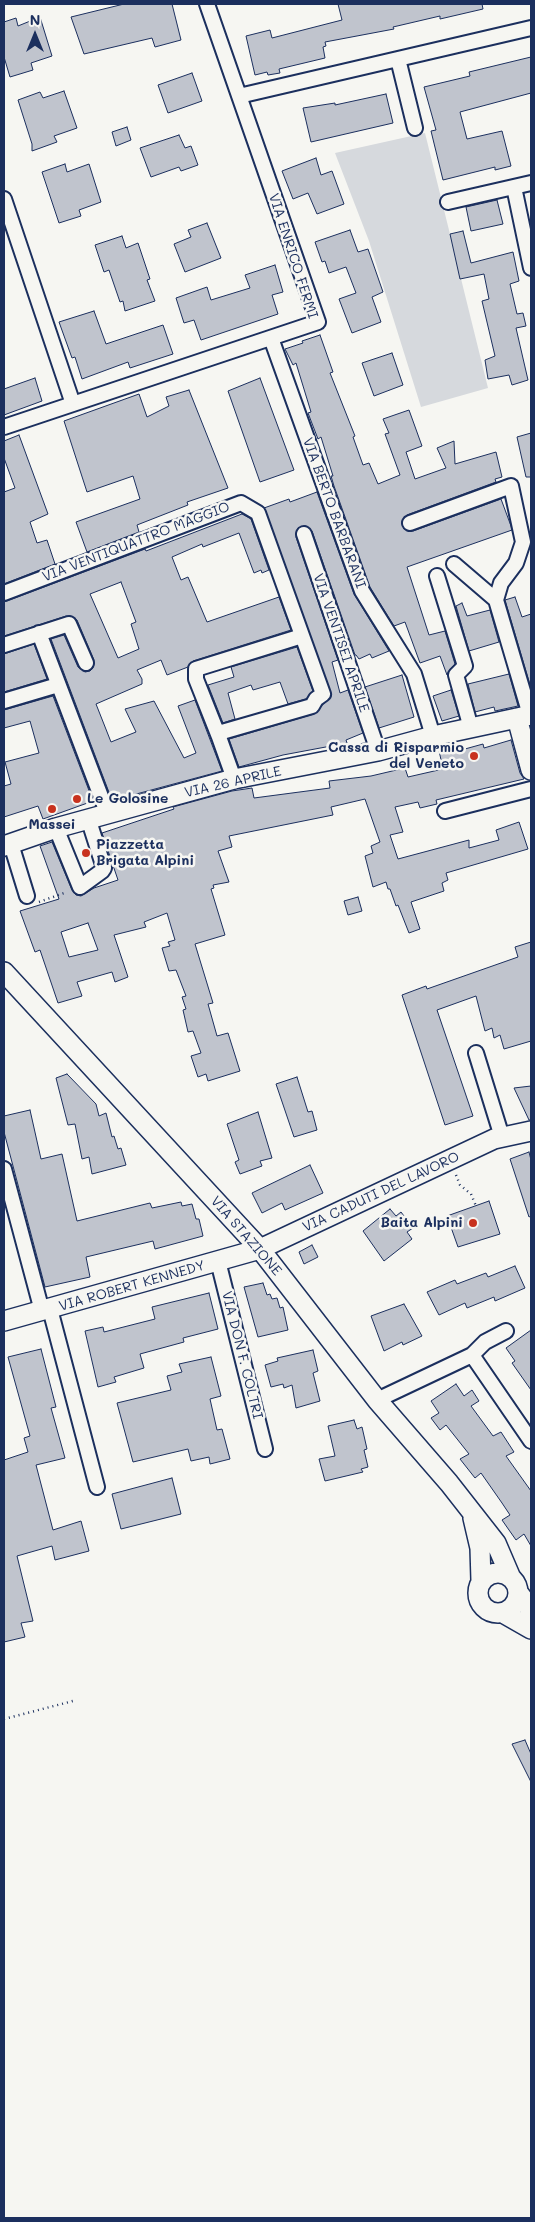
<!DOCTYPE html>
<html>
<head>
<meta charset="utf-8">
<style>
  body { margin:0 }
  #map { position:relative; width:535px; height:2222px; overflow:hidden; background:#f6f6f2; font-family:Mali,sans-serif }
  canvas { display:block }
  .frame { position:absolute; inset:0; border:5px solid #1b2f5e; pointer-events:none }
  .north { position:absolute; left:10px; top:10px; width:50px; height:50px; -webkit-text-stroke:4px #f6f6f2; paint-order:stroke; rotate:0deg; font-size:14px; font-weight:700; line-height:20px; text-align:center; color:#1b2f5e }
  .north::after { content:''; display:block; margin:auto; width:18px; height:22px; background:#1b2f5e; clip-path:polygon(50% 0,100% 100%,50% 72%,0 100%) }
</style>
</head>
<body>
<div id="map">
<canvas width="535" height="2222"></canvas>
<div class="frame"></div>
<div class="north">N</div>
</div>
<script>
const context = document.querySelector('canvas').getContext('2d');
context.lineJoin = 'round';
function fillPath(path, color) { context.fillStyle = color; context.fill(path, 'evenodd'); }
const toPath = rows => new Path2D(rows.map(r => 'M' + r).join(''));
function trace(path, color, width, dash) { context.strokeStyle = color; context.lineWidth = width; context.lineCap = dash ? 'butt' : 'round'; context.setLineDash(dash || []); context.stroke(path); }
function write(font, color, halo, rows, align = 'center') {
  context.font = font + ' Mali,sans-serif'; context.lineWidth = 5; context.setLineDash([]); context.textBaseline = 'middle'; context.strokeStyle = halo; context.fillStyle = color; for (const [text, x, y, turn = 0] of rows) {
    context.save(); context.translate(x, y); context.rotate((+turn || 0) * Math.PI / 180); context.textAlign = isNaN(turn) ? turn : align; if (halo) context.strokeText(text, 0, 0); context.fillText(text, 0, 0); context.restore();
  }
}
fillPath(toPath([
  [425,133,488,388,421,407,369,241,335,153]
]), '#d6d9dd');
const building = toPath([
  [124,4,172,4,181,40,155,47,152,38,84,54,71,17,124,4],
  [338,4,482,4,483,9,440,19,440,16,393,27,394,29,325,42,326,46,323,47,325,58,279,69,280,73,268,75,267,72,255,75,246,36,270,30,272,38,342,20,338,4],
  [40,17,52,56,31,63,33,70,10,77,4,57,4,22,16,18,18,26,40,17],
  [531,57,531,93,460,112,467,139,502,131,511,166,495,170,495,167,443,180,431,131,436,130,424,87,470,76,469,72,531,57],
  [192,73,202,101,168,113,158,85,192,73],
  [64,91,77,128,54,136,57,142,32,151,32,144,18,100,40,92,43,98,64,91],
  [386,94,393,123,311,142,303,108,335,103,335,105,386,94],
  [127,127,131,140,116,146,112,132,127,127],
  [179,135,185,148,191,146,198,165,181,171,179,167,151,177,140,148,179,135],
  [316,158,321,175,332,171,344,204,317,214,308,193,293,199,282,171,316,158],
  [65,164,67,172,89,164,101,202,79,210,81,216,59,223,42,172,65,164],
  [497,200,503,224,471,231,466,207,497,200],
  [207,223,221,258,185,272,174,244,191,237,188,230,207,223],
  [350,230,358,252,368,249,383,292,372,297,381,322,352,333,339,299,356,293,346,267,329,273,325,261,322,262,315,242,350,230],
  [463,231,471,263,513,252,519,281,510,284,517,314,523,313,526,326,516,328,528,380,512,385,509,375,488,379,485,360,495,356,482,301,489,299,484,274,460,279,450,234,463,231],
  [122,236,126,248,138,243,150,279,147,280,155,301,125,311,123,301,120,302,109,270,104,272,95,245,122,236],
  [275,265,283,292,272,295,278,314,201,340,194,320,184,323,176,298,207,287,211,300,250,288,245,275,275,265],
  [94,311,106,344,163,325,173,354,130,368,128,362,82,379,75,357,72,358,59,322,94,311],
  [320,335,333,372,330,373,355,436,353,437,363,465,369,463,378,484,400,475,385,434,389,433,383,419,409,410,422,446,406,452,415,479,446,468,437,448,454,441,455,464,496,452,502,477,495,479,496,482,407,515,402,521,404,529,413,531,501,499,511,526,512,530,407,567,429,635,445,631,455,664,450,669,447,675,440,656,420,663,405,622,394,626,370,587,334,486,331,476,333,476,321,437,318,439,308,413,311,412,296,363,293,365,285,349,303,343,302,341,320,335],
  [392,353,403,385,374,396,362,363,392,353],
  [35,378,42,401,4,415,4,389,35,378],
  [260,378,294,470,260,482,228,391,260,378],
  [189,390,228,488,187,502,188,505,137,525,139,532,87,552,76,522,140,499,133,476,87,492,64,421,139,394,147,417,169,406,166,397,189,390],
  [531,433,531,477,526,477,517,437,531,433],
  [19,435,48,514,30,522,37,543,47,540,55,564,4,584,4,492,15,488,4,458,4,441,19,435],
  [317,492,354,594,389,651,372,658,370,654,359,659,356,655,355,655,312,531,306,526,298,528,296,537,338,660,332,662,340,693,348,690,363,733,346,740,347,743,283,755,239,767,229,739,314,714,331,696,264,508,289,499,290,502,317,492],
  [242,514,251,519,269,570,262,573,261,570,254,573,239,533,203,547,202,544,172,557,181,580,188,577,207,622,279,597,291,630,193,661,188,667,167,675,161,660,137,670,142,679,142,684,96,704,111,742,136,732,125,709,154,701,184,758,196,753,178,706,195,700,222,771,114,800,111,794,110,795,51,639,64,635,78,667,85,672,90,671,93,668,94,660,77,620,71,616,66,616,4,636,4,602,145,549,146,551,242,514],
  [121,582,136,622,131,624,139,649,118,658,90,594,121,582],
  [515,597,522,617,531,614,531,688,505,600,515,597],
  [462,603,467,616,490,610,499,642,469,651,456,606,462,603],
  [34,644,47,679,4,692,4,654,34,644],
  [297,647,313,691,306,699,288,704,280,682,253,690,251,685,228,693,235,719,223,723,208,685,234,677,231,667,297,647],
  [509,674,518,706,495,711,494,707,475,712,468,684,509,674],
  [402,675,414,717,379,728,365,687,402,675],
  [451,690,459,716,442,721,433,696,451,690],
  [53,696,93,801,43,819,38,806,4,817,4,786,11,784,5,762,39,753,30,721,4,728,4,710,53,696],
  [511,740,520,773,524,779,436,800,437,804,420,808,418,802,395,807,403,832,390,835,398,859,469,840,469,848,499,840,496,830,519,822,528,849,446,873,448,880,442,883,444,891,411,902,420,929,409,933,398,905,396,906,390,889,388,889,386,882,373,887,365,856,373,853,371,846,380,842,365,799,331,807,333,815,229,836,232,847,218,851,229,882,213,885,214,888,211,889,225,935,195,944,213,1003,208,1004,217,1036,228,1033,240,1071,208,1081,206,1074,198,1077,191,1056,201,1053,193,1031,188,1032,183,1010,186,1009,182,997,186,996,176,970,169,971,162,948,170,946,168,942,175,940,167,913,144,922,146,927,114,935,128,977,115,982,112,972,77,982,82,996,58,1003,40,950,35,952,20,911,59,899,40,846,52,842,72,890,76,895,81,896,94,888,118,880,102,833,174,809,173,807,232,791,252,788,254,798,330,788,329,781,371,776,405,768,408,777,443,769,438,746,452,743,454,752,483,744,484,748,511,740],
  [88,923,98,950,69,957,61,932,88,923],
  [358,897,362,911,348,915,344,901,358,897],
  [531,942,531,1041,504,1049,500,1035,494,1038,492,1028,485,1031,476,996,437,1010,473,1116,445,1125,402,995,426,986,427,989,518,957,515,947,531,942],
  [67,1074,96,1104,99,1116,106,1113,112,1137,114,1136,118,1149,121,1148,126,1165,92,1174,89,1157,82,1159,75,1124,68,1125,56,1078,67,1074],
  [297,1077,308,1112,312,1111,317,1130,294,1137,276,1084,297,1077],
  [531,1086,531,1120,529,1120,514,1088,531,1086],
  [30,1110,41,1159,62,1154,77,1221,150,1203,152,1208,181,1202,182,1206,192,1204,196,1219,199,1219,203,1236,155,1249,153,1241,86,1257,90,1277,45,1287,4,1132,4,1116,30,1110],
  [258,1112,272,1158,260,1161,262,1166,240,1174,235,1162,239,1160,227,1124,258,1112],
  [529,1152,531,1160,531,1216,529,1217,510,1159,529,1152],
  [310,1165,323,1193,285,1210,282,1203,262,1213,252,1193,310,1165],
  [489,1201,500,1234,458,1247,447,1216,489,1201],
  [390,1209,396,1216,401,1212,413,1228,407,1232,412,1239,384,1261,363,1231,390,1209],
  [312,1245,318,1257,304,1264,299,1252,312,1245],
  [515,1266,525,1288,495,1301,494,1297,467,1308,465,1303,439,1315,427,1292,455,1280,457,1284,486,1273,488,1277,515,1266],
  [263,1283,267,1295,270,1294,272,1299,277,1298,280,1308,283,1307,288,1330,258,1337,244,1287,263,1283],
  [209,1293,218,1329,183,1338,184,1342,140,1354,144,1368,114,1377,116,1382,98,1387,85,1331,103,1327,104,1332,155,1319,152,1307,209,1293],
  [404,1304,422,1336,403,1345,402,1342,384,1351,371,1316,404,1304],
  [531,1330,531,1390,512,1363,515,1361,506,1348,531,1330],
  [41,1349,56,1407,51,1408,65,1458,36,1465,53,1530,81,1521,89,1551,55,1560,52,1546,17,1556,33,1621,21,1623,25,1637,4,1642,4,1460,28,1452,24,1438,30,1436,8,1357,41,1349],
  [313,1350,318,1371,313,1373,320,1401,296,1408,292,1385,284,1388,283,1384,271,1387,265,1365,278,1361,277,1358,313,1350],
  [211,1357,221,1396,210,1399,217,1430,222,1429,230,1459,210,1464,209,1457,191,1461,188,1449,133,1462,117,1403,171,1390,167,1376,182,1372,179,1364,211,1357],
  [456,1384,464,1396,472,1390,479,1401,471,1406,493,1436,501,1432,514,1452,506,1456,531,1491,531,1546,524,1534,516,1540,502,1520,510,1515,502,1503,481,1473,475,1478,460,1459,469,1454,446,1425,440,1430,431,1418,439,1413,431,1401,456,1384],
  [354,1420,357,1429,362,1427,367,1449,364,1450,368,1467,361,1469,363,1472,325,1481,319,1459,335,1456,328,1426,354,1420],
  [172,1478,181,1514,121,1529,112,1494,172,1478],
  [525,1740,531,1754,531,1782,512,1744,525,1740]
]);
fillPath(building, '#c0c4cd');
trace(building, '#1b2f5e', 1);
const street = toPath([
  [398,59,415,128],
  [239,96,531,28],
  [514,187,531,268],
  [4,199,73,404],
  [448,202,531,183],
  [271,338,362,591,414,674,433,736],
  [4,427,318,322,207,4],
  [410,523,511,486,523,542,516,563,501,583,496,600,530,715],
  [304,534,378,751],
  [454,564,496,600],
  [437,576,465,666,456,675,471,728],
  [4,593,241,503,258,513,323,694,316,699,312,706,222,732,219,737,234,779],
  [39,633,108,815],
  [4,645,69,624,86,663],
  [4,701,58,685],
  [219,737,196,679,196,669,302,636],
  [445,811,531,789],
  [56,828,80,887,102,871,104,868,89,821],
  [11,844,27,896],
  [476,1053,502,1137],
  [4,1169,42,1311],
  [218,1261,265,1449],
  [50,1309,97,1487],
  [472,1355,485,1342,506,1331],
  [377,1400,472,1355,531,1441]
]);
const secondary = toPath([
  [517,718,531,770],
  [4,846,56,828,234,779,378,751,433,736,531,715],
  [4,972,260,1249,377,1400,449,1483,496,1543,511,1578],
  [4,1321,260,1249,494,1139,531,1131],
  [473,1518,480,1548,481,1581],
  '478 1593a20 20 0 1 1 40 0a20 20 0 1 1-40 0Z',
  [518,1592,531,1610],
  [503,1613,531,1629]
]);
trace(street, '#1b2f5e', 18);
trace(secondary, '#1b2f5e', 22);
trace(toPath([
  [39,902,67,892],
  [456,1175,460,1185,471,1194,476,1206],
  [4,1719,73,1701]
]), '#1b2f5e', 2.5, [1, 4]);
trace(street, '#f6f6f2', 14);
trace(secondary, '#f6f6f2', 19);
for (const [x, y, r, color] of [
  [474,756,5,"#c8321e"],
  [77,799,5,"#c8321e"],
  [52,809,5,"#c8321e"],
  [86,853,5,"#c8321e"],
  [473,1223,5,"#c8321e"]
]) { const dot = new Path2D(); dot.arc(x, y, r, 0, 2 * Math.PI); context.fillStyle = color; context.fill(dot); trace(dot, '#f6f6f2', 2); }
write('14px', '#1b2f5e', '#f6f6f2', [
  ["VIA ENRICO FERMI",293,256,72],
  ["VIA BERTO BARBARANI",334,513,70],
  ["VIA VENTIQUATTRO MAGGIO",136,542,-21],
  ["VIA VENTISEI APRILE",341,643,71],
  ["VIA 26 APRILE",233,782,-13],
  ["VIA CADUTI DEL LAVORO",381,1192,-25],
  ["VIA STAZIONE",246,1236,49],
  ["VIA ROBERT KENNEDY",132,1286,-16],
  ["VIA DON F. COLTRI",242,1355,76]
]);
write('bold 14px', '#1b2f5e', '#f6f6f2', [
  ["Cassa di Risparmio",464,748],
  ["del Veneto",464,764],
  ["Le Golosine",87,799,"left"],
  ["Massei",52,825,"center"],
  ["Piazzetta",96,845,"left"],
  ["Brigata Alpini",96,861,"left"],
  ["Baita Alpini",463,1223]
], 'right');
</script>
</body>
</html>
